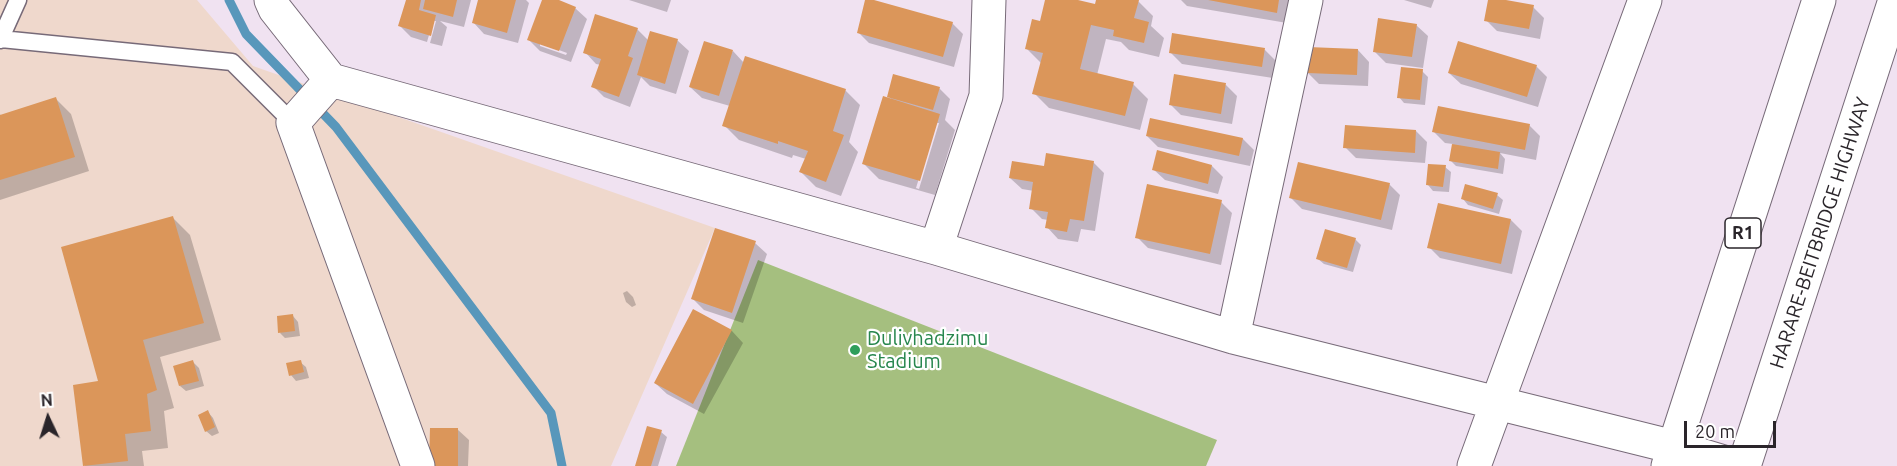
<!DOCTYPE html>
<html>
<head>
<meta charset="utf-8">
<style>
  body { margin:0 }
  #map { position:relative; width:1897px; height:466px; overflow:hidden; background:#f0e2f1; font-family:Ubuntu,sans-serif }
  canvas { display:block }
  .north { position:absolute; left:18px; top:388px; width:60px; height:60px; -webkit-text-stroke:4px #fff; paint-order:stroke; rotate:356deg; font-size:16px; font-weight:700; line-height:24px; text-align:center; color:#2a252a }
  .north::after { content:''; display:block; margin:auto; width:21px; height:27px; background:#2a252a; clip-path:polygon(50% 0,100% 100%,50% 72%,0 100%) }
  .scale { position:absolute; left:1684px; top:421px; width:92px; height:27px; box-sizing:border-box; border:3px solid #2a252a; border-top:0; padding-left:8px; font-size:18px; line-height:21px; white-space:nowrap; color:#2a252a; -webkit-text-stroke:4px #fff; paint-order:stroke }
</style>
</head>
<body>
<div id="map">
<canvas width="1897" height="466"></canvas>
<div class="north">N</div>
<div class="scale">20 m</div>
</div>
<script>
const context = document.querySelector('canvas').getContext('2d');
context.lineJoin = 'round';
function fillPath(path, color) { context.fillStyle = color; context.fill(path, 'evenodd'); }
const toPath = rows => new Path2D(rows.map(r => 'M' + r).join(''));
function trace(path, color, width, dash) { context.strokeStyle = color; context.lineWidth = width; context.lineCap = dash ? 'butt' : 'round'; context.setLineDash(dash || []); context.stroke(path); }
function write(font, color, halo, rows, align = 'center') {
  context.font = font + ' Ubuntu,sans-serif'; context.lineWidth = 4.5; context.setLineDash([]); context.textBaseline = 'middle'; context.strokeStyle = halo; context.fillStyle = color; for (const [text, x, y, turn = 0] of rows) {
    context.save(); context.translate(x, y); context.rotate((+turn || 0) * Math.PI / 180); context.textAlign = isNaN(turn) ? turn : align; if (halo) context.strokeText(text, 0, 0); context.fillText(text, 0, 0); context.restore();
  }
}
fillPath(toPath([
  [0,0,197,0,253,66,715,228,611,466,0,466]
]), '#efd8cc');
fillPath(toPath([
  [758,260,1217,440,1206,466,676,466]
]), '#a5bf7f');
fillPath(toPath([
  [407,0,471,0,464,27,440,21,447,27,442,46,430,43,436,21,433,21,427,42,411,37,400,26],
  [480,0,526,0,529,3,518,43,484,34,473,22],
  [544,0,554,0,575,8,587,19,571,62,540,51,529,40],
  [540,43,567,53,566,55,540,46],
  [629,0,671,0,667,12],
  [867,0,952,23,963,34,954,67,869,43,858,32],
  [1047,0,1071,0,1096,6,1097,0,1134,0,1138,1,1153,16,1151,26,1164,38,1159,57,1129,50,1121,42,1106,39,1097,75,1133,84,1148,99,1140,130,1049,108,1034,93,1042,64,1026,48,1041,23],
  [1181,0,1292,0,1287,23,1187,6],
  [1404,0,1434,0,1431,8],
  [1490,0,1533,7,1544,18,1540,39,1497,31,1486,20],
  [1416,25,1428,36,1423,68,1386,63,1374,51],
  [637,29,649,41,677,40,689,51,676,94,650,86,641,77,630,107,604,97,593,86,601,65,596,64,585,52],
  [1265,50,1276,61,1273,78,1182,64,1170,52],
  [1358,50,1369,62,1368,86,1319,84,1308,73],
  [733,51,744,63,845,90,860,105,849,142,858,152,841,196,816,187,801,172,806,159,793,155,792,158,739,140,724,125,730,106,702,98,690,87],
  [1536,66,1547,77,1538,107,1461,84,1449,73],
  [1422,71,1428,77,1425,105,1404,103,1399,97],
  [1226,85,1237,96,1232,124,1181,115,1170,104],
  [939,88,950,99,945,120,955,130,935,195,879,179,864,164,893,101,888,96],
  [936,123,939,123,919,189,916,188],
  [56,99,71,114,89,171,0,200,0,114,1,116],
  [1529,125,1540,136,1536,160,1500,153,1505,159,1503,174,1456,166,1451,161,1453,144,1445,143,1434,132],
  [1416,131,1427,142,1425,163,1356,158,1345,147],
  [1147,136,1243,139,1254,150,1250,166,1158,147],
  [1093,162,1104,173,1095,231,1081,229,1078,242,1058,239,1047,227,1048,220,1042,219,1031,208,1034,191,1022,189,1010,178,1045,168],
  [1212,166,1223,177,1218,194,1165,180,1153,169],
  [1445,167,1451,172,1449,192,1433,191,1428,185],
  [1389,184,1400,195,1392,230,1302,209,1291,198],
  [1497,195,1503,200,1499,214,1468,205,1463,199],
  [1221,202,1232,213,1221,265,1148,248,1137,237],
  [173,218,190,235,221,340,160,357,174,408,164,411,168,448,142,451,144,466,85,466,74,386,100,382],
  [1511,220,1522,231,1512,274,1440,258,1429,247],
  [716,230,755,243,767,254,743,323,704,310,692,298],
  [1355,239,1361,245,1353,272,1324,264,1318,259],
  [627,291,633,297,636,305,632,307,626,302,623,293],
  [694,311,732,331,743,343,704,414,667,394,655,383],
  [293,316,298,322,300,336,285,338,280,333],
  [193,362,199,368,204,386,186,391,180,386],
  [300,362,306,367,309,378,296,381,291,375],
  [208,412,213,418,219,433,212,436,206,431],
  [457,429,469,440,468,466,431,466],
  [661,432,667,437,658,466,637,466]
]), '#0003');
trace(toPath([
  [229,0,246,34,336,127,551,413,562,466]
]), '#5897bb', 9);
fillPath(toPath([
  [406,0,421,0,419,10,436,15,431,36,398,26],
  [425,0,457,0,453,17,423,9],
  [478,0,516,0,507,33,472,23],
  [542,0,559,0,576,7,559,51,527,40],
  [865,0,874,0,953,22,943,57,857,33],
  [1045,0,1078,0,1095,4,1096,0,1139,0,1134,18,1149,22,1144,43,1113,36,1114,30,1091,25,1080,69,1134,82,1125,116,1032,94,1043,53,1025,49,1032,19,1040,21],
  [1208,0,1279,0,1277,13],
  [1488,0,1506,0,1534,5,1529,29,1484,21],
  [595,14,638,28,628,56,633,58,619,97,591,87,601,59,583,53],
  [1378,18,1417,24,1412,57,1373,52],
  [650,31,678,39,665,84,637,75],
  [1172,33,1265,48,1262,67,1169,53],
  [704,41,733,50,719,96,689,87],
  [1458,41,1537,65,1527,97,1448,73],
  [1308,47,1358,49,1357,75,1307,73],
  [745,56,846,89,833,131,844,135,826,182,799,172,808,151,778,141,778,144,722,126],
  [1401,67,1423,69,1420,100,1397,98],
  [893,74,940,87,933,110,887,97],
  [1174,74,1226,83,1221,114,1169,105],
  [883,96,940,114,920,181,862,164],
  [56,97,75,157,0,180,0,115],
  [1438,106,1530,124,1525,150,1432,132],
  [1150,118,1243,138,1239,156,1146,136],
  [1345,125,1416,130,1415,153,1343,148],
  [1452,144,1500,152,1498,169,1449,161],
  [1157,150,1212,165,1208,184,1152,170],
  [1046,153,1094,161,1084,221,1070,219,1067,232,1045,228,1048,212,1029,209,1033,182,1009,178,1012,161,1044,166],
  [1298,162,1390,183,1381,220,1289,198],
  [1428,164,1446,165,1443,187,1426,185],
  [1147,184,1222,200,1210,254,1135,238],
  [1465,184,1498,193,1493,209,1461,199],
  [1438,203,1511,219,1501,264,1427,248],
  [173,216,204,323,143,340,157,390,147,394,151,431,125,434,128,461,83,466,73,385,98,381,61,247],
  [715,228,756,241,732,313,691,299],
  [1325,229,1356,238,1347,268,1316,259],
  [693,309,732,330,693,404,654,383],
  [293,314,295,331,278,333,277,316],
  [193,360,199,381,179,386,173,366],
  [301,360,304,372,289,376,286,363],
  [208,410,215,427,205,432,198,415],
  [647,426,662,430,651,466,635,466],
  [430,428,458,428,458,466,429,466]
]), '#db965a');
const lane = toPath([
  [1,39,232,62,293,123],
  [0,40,18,0]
]);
const street = toPath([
  [271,0,275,9,331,80,936,248,1233,337,1497,403,1474,466],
  [331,80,293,123,418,466],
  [936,248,986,96,989,0],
  [1233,337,1306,0]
]);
const secondary = toPath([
  [1645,0,1497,403,1674,447,1737,466]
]);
const highway = toPath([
  [1668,466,1819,0],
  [1744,466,1895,0]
]);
trace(lane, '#776a78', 19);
trace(street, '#776a78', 35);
trace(secondary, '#776a78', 35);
trace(highway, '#776a78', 35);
trace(lane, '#fff', 16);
trace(street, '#fff', 33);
trace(secondary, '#fff', 33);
trace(highway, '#fff', 33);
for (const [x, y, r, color] of [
  [855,350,6,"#2e9e5b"]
]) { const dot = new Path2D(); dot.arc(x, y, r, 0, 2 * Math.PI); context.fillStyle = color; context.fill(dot); trace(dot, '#fff', 2); }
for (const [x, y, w] of [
  [1743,233,36]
]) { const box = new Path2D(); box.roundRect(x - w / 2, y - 15, w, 30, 4.5); context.fillStyle = '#fff'; context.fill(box); trace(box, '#2a252a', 1.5); }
write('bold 18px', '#2a252a', null, [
  ["R1",1743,233]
]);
write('20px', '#2a252a', '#fff', [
  ["HARARE-BEITBRIDGE HIGHWAY",1820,233,-72]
]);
write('20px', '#27864d', '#fff', [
  ["Dulivhadzimu",867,338],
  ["Stadium",867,361]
], 'left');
</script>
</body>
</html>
